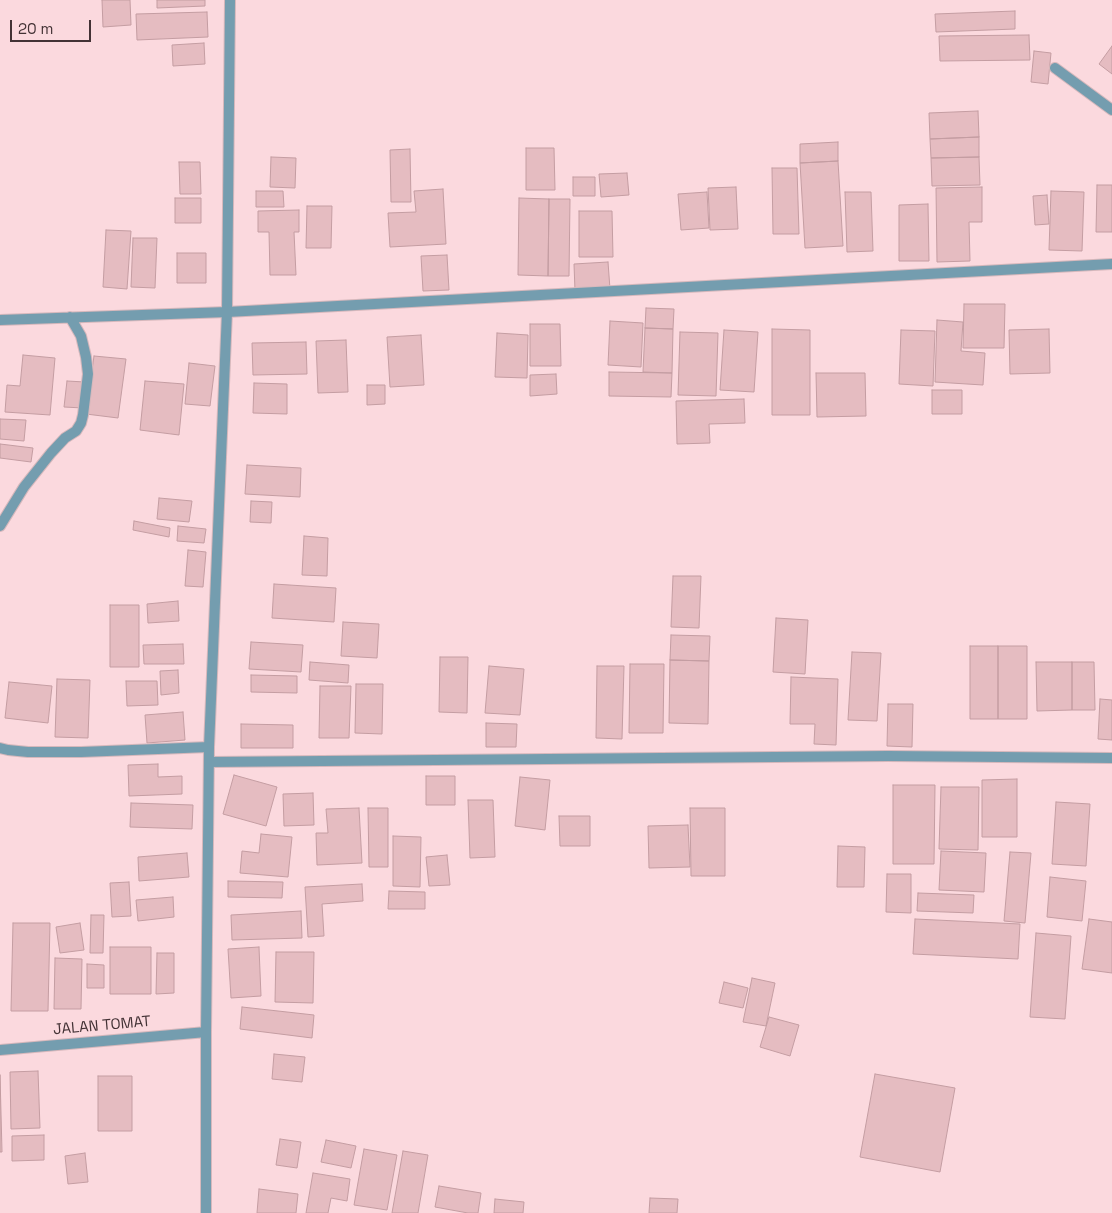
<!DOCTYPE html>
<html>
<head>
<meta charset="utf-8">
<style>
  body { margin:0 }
  #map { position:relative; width:1112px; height:1213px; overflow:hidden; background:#fbd9de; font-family:"Space Grotesk",sans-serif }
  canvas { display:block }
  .scale { position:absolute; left:10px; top:20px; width:81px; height:22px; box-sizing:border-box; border:2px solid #433235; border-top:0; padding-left:6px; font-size:15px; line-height:18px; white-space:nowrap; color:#433235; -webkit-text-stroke:4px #fbd9de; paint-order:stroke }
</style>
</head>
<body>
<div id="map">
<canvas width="1112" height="1213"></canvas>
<div class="scale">20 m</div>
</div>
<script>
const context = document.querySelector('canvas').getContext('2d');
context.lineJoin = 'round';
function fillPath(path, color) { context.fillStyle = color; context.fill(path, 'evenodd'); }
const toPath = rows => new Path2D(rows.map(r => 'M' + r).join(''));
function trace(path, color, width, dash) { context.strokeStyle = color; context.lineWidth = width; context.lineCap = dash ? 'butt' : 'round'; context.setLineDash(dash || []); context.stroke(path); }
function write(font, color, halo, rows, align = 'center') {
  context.font = font + ' "Space Grotesk",sans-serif'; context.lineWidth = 4; context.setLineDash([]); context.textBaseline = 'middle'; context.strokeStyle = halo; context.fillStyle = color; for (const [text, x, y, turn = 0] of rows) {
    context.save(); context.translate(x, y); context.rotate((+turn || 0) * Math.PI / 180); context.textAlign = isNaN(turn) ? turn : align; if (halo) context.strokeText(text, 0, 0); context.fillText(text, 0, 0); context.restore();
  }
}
const building = toPath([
  [102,0,130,0,131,25,103,27,102,0],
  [157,0,205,0,205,6,157,8,157,0],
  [1015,11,1015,29,936,32,935,14,1015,11],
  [207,12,208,37,137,40,136,14,207,12],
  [1029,35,1030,60,940,61,939,36,1029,35],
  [204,43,205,64,173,66,172,45,204,43],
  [1112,46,1112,74,1099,64,1112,46],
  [1034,51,1051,53,1048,84,1031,82,1034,51],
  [978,111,979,137,930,139,929,113,978,111],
  [979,137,979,157,931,158,930,139,979,137],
  [838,142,838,161,800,163,800,144,838,142],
  [526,148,554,148,555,190,526,190,526,148],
  [410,149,411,202,391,202,390,150,410,149],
  [271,157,296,158,295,188,270,187,271,157],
  [979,157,980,185,932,186,931,158,979,157],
  [838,161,843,246,805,248,800,163,838,161],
  [179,162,200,162,201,194,180,194,179,162],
  [772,168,797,168,799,234,773,234,772,168],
  [627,173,629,195,601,197,599,174,627,173],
  [573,177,595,177,595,196,573,196,573,177],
  [1097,185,1112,185,1112,232,1096,232,1097,185],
  [736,187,738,229,710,230,708,188,736,187],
  [982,187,982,222,969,222,970,261,937,262,936,188,982,187],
  [443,189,446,244,390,247,388,213,416,212,414,191,443,189],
  [256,191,283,191,284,207,256,207,256,191],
  [1051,191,1084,192,1082,251,1049,250,1051,191],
  [707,192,709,228,681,230,678,194,707,192],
  [845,192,871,192,873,251,847,252,845,192],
  [1047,195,1049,224,1035,225,1033,196,1047,195],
  [175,198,201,198,201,223,175,223,175,198],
  [519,198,549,199,548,276,518,275,519,198],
  [549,199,570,199,569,276,548,276,549,199],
  [928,204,929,261,899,261,899,205,928,204],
  [307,206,332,206,331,248,306,248,307,206],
  [299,210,299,232,294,232,296,275,270,275,269,232,258,232,258,211,299,210],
  [579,211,612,211,613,257,579,257,579,211],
  [106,230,131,231,127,289,103,287,106,230],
  [133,238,157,238,155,288,131,287,133,238],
  [177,253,206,253,206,283,177,283,177,253],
  [447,255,449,290,423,291,421,256,447,255],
  [608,262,610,289,575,291,574,264,608,262],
  [964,304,1005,304,1004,348,963,348,964,304],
  [646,308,674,309,673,329,645,328,646,308],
  [937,320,963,322,961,351,985,353,983,385,935,382,937,320],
  [610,321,643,323,641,367,608,365,610,321],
  [530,324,560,324,561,366,530,366,530,324],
  [645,328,673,329,672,373,643,372,645,328],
  [772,329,810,330,810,415,772,415,772,329],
  [1049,329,1050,373,1010,374,1009,330,1049,329],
  [724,330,758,332,754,392,720,390,724,330],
  [901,330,935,331,933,386,899,384,901,330],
  [680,332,718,333,716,396,678,395,680,332],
  [497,333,528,335,527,378,495,377,497,333],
  [421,335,424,385,390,387,387,337,421,335],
  [346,340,348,392,318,393,316,341,346,340],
  [306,342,307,374,253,375,252,343,306,342],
  [23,355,55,358,50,415,5,412,7,385,20,386,23,355],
  [94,356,126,359,118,418,86,414,94,356],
  [189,363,215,366,210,406,185,404,189,363],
  [609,372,672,373,671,397,609,396,609,372],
  [816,373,865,373,866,416,817,417,816,373],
  [556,374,557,394,530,396,530,375,556,374],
  [67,381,85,382,83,408,64,407,67,381],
  [145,381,184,384,179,435,140,430,145,381],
  [254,383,287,384,287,414,253,413,254,383],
  [367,385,385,385,385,404,367,405,367,385],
  [932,390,962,390,962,414,932,414,932,390],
  [744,399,745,423,709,424,710,443,677,444,676,401,744,399],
  [0,419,26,420,24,441,0,439,0,419],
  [0,444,33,448,31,462,0,458,0,444],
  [247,465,301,468,300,497,245,494,247,465],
  [159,498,192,501,189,522,157,519,159,498],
  [251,501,272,502,271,523,250,522,251,501],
  [134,521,170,528,169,537,133,530,134,521],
  [178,526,206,529,204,543,177,541,178,526],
  [304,536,328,538,327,576,302,575,304,536],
  [188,550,206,552,203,587,185,586,188,550],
  [673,576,701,576,699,628,671,627,673,576],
  [274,584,336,588,334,622,272,618,274,584],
  [178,601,179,621,148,623,147,604,178,601],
  [110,605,139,605,139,667,110,667,110,605],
  [776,618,808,620,805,674,773,672,776,618],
  [343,622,379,624,377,658,341,656,343,622],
  [671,635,710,636,709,661,670,660,671,635],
  [251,642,303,645,301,672,249,669,251,642],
  [183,644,184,664,144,664,143,645,183,644],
  [970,646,998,646,998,719,970,719,970,646],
  [998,646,1027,646,1027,719,998,719,998,646],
  [852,652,881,653,877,721,848,720,852,652],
  [440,657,468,657,467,713,439,712,440,657],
  [670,660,709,661,708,724,669,723,670,660],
  [310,662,349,665,348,683,309,680,310,662],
  [1036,662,1072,662,1072,710,1037,711,1036,662],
  [1072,662,1094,662,1095,710,1072,710,1072,662],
  [630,664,664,664,663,733,629,733,630,664],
  [489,666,524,669,520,715,485,713,489,666],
  [597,666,624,666,622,739,596,738,597,666],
  [178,670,179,693,161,695,160,671,178,670],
  [251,675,297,676,297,693,251,692,251,675],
  [791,677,838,679,836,745,814,744,815,724,790,724,791,677],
  [57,679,90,680,88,738,55,737,57,679],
  [126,681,157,681,158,705,127,706,126,681],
  [9,682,52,686,48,723,5,718,9,682],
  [356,684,383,684,382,734,355,733,356,684],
  [320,686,351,686,349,738,319,738,320,686],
  [1100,699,1112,700,1112,740,1098,739,1100,699],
  [888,704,913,704,912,747,887,746,888,704],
  [183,712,185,740,147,743,145,715,183,712],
  [486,723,517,724,516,747,486,747,486,723],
  [241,724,293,725,293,748,241,748,241,724],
  [158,764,158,777,182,776,182,794,129,796,128,765,158,764],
  [234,775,277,787,266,826,223,814,234,775],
  [426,776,455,776,455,805,426,805,426,776],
  [520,777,550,780,545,830,515,826,520,777],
  [1017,779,1017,837,982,837,982,780,1017,779],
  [893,785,935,785,934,864,893,864,893,785],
  [941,787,979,787,978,850,939,849,941,787],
  [313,793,314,825,284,826,283,794,313,793],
  [468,800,493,800,495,857,470,858,468,800],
  [1056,802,1090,804,1086,866,1052,864,1056,802],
  [131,803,193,805,192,829,130,827,131,803],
  [359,808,362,863,317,865,316,833,328,833,326,809,359,808],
  [368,808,388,808,388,867,369,867,368,808],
  [690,808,725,808,725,876,691,876,690,808],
  [559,816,590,816,590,846,560,846,559,816],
  [688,825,690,867,649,868,648,826,688,825],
  [261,834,292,837,288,877,240,873,242,851,259,853,261,834],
  [393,836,421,837,420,887,393,886,393,836],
  [838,846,865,847,864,887,837,887,838,846],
  [941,851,986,853,984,892,939,890,941,851],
  [1010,852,1031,853,1025,923,1004,921,1010,852],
  [187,853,189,877,139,881,138,857,187,853],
  [447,855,450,885,429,886,426,857,447,855],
  [887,874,911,874,911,913,886,912,887,874],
  [1050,877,1086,881,1082,921,1047,917,1050,877],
  [228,881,283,882,282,898,228,897,228,881],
  [129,882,131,916,112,917,110,883,129,882],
  [362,884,363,901,322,904,324,936,308,937,305,887,362,884],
  [389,891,425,892,425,909,388,909,389,891],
  [918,893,974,895,973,913,917,911,918,893],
  [173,897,174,917,138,921,136,900,173,897],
  [301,911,302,938,232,940,231,915,301,911],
  [91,915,104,915,103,953,90,953,91,915],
  [915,919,1020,924,1018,959,913,954,915,919],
  [1089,919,1112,922,1112,973,1082,969,1089,919],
  [13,923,50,923,48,1011,11,1011,13,923],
  [80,923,84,950,60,953,56,927,80,923],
  [1036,933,1071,936,1065,1019,1030,1017,1036,933],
  [110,947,151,947,151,994,110,994,110,947],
  [259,947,261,996,231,998,228,949,259,947],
  [276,952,314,952,313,1003,275,1002,276,952],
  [157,953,174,953,174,993,156,994,157,953],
  [55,958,82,959,81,1009,54,1009,55,958],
  [87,964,104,965,104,988,87,988,87,964],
  [752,978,775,983,766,1026,743,1022,752,978],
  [724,982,748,988,743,1008,719,1003,724,982],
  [242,1007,314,1015,312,1038,240,1029,242,1007],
  [769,1017,799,1025,790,1056,760,1047,769,1017],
  [274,1054,305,1057,302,1082,272,1079,274,1054],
  [38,1071,40,1128,11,1129,10,1072,38,1071],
  [875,1074,955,1088,940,1172,860,1157,875,1074],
  [0,1075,2,1152,0,1152,0,1075],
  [98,1076,132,1076,132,1131,98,1131,98,1076],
  [44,1135,44,1160,12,1161,12,1136,44,1135],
  [280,1139,301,1142,297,1168,276,1165,280,1139],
  [326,1140,356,1146,351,1168,321,1162,326,1140],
  [364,1149,397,1155,387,1210,354,1205,364,1149],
  [403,1151,428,1155,418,1213,392,1213,403,1151],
  [85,1153,88,1182,68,1184,65,1156,85,1153],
  [313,1173,350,1179,347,1201,331,1198,328,1213,306,1213,313,1173],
  [439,1186,481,1193,478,1213,468,1213,435,1207,439,1186],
  [259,1189,298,1194,296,1213,257,1213,259,1189],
  [650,1198,678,1199,677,1213,649,1213,650,1198],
  [495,1199,524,1202,523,1213,494,1213,495,1199]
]);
fillPath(building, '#e5bcc1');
trace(building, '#c49da2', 1);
const minor = toPath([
  [1055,68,1112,110],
  [0,320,227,312,1112,264],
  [0,526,24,487,51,453,65,438,76,431,81,423,83,415,88,374,86,357,81,336,70,317],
  [0,748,8,750,28,752,81,752,209,747],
  [209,762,888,756,1112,758],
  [0,1050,206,1032],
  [206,1213,206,1032,209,747,227,312,230,0]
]);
trace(minor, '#d6b8bc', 12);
trace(minor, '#749daf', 10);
write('15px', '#433235', '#fbd9de', [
  ["JALAN TOMAT",102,1026,-5]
]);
</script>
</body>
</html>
